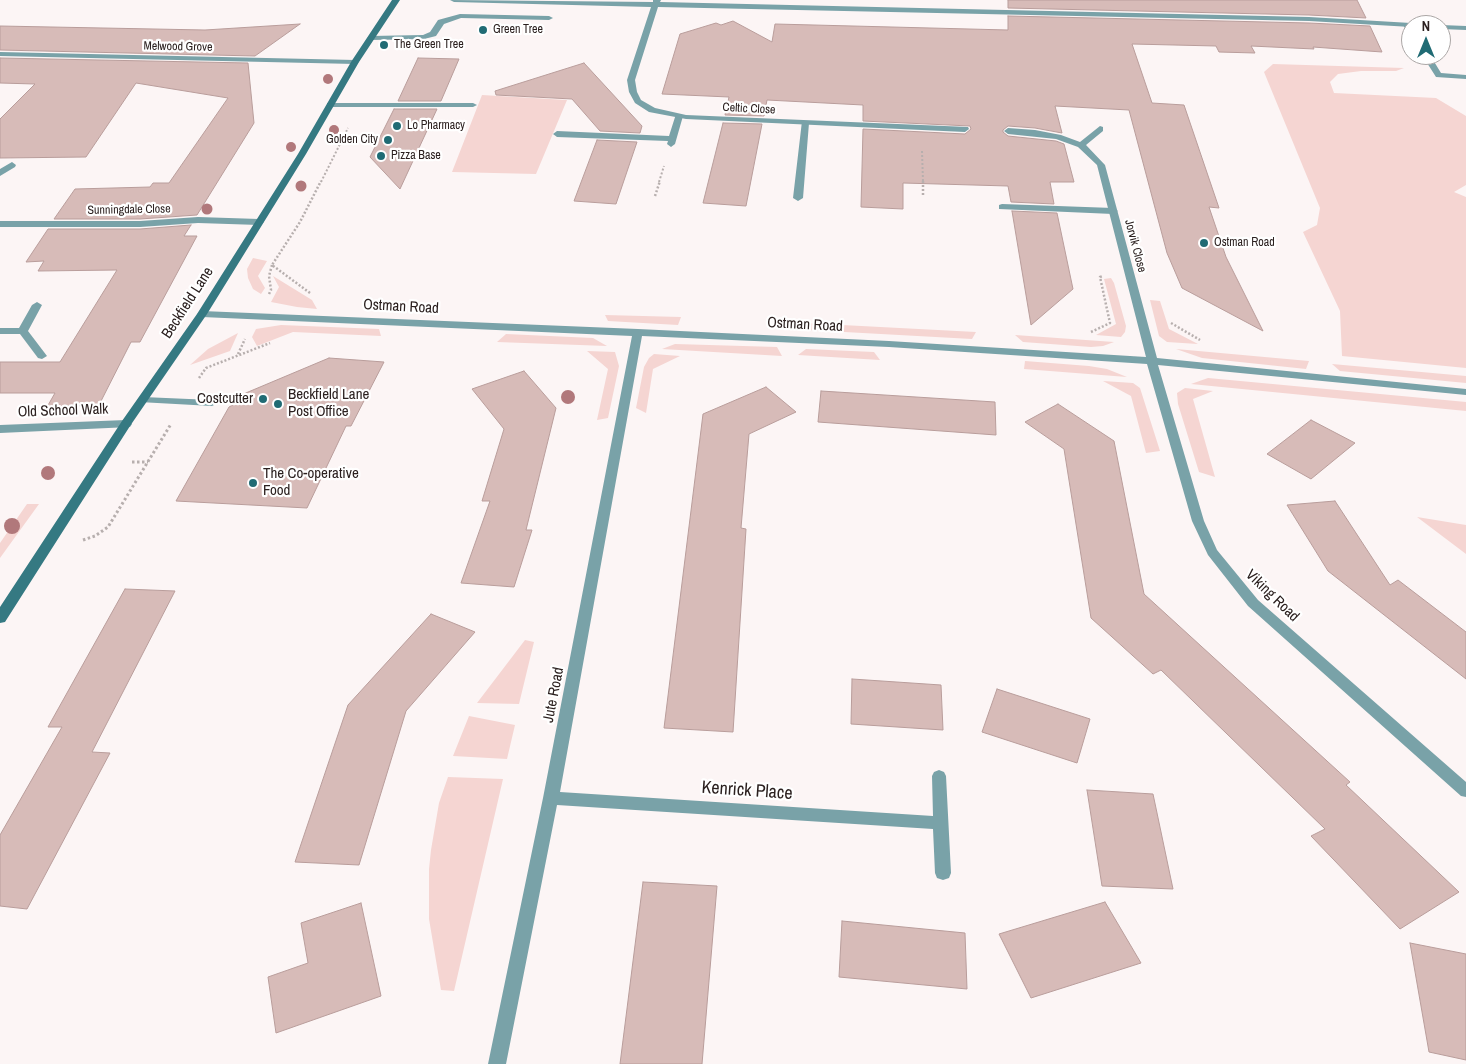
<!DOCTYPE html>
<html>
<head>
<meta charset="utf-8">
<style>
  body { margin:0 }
  #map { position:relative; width:1466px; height:1064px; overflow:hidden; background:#fcf5f5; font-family:"Archivo Narrow",sans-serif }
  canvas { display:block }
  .north { position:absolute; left:1401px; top:15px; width:50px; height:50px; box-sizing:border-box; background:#fff; border:1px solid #aaa6a5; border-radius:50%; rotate:0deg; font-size:14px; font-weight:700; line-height:20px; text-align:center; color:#2b201f }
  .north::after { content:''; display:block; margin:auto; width:18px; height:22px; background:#206b74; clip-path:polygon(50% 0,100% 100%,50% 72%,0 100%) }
</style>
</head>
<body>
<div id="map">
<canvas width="1466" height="1064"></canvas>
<div class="north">N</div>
</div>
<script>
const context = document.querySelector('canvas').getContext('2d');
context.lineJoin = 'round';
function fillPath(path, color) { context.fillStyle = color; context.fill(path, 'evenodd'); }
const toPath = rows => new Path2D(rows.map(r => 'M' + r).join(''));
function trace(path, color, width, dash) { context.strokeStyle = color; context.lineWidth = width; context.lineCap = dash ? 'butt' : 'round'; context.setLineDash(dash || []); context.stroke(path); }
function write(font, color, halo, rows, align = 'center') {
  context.font = font + ' "Archivo Narrow",sans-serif'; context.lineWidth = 4.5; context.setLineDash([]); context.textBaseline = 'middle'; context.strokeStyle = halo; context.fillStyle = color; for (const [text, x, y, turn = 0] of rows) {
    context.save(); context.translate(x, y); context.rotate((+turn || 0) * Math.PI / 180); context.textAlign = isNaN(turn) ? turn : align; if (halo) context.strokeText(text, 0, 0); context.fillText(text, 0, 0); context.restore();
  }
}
fillPath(toPath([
  [1273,64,1404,68,1396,71,1361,71,1338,74,1330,82,1334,93,1436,98,1466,116,1466,185,1454,192,1466,197,1466,368,1342,356,1340,311,1303,232,1317,225,1320,208,1264,72],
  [482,95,567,100,536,174,452,172],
  [253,258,267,261,258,276,265,288,261,294,253,289,248,278,247,269],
  [273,276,312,300,317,309,297,307,271,302,279,287],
  [1111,278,1114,283,1126,326,1125,332,1121,337,1096,335,1116,324,1104,279],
  [1150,300,1160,301,1169,329,1198,344,1167,342,1159,336],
  [605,315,681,317,678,325,608,321],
  [804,323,976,332,972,339,808,330],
  [281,325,379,329,381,336,293,332,257,346,252,337,256,329],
  [238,333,230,351,190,365,208,349],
  [506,334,593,338,607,346,497,342],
  [1015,335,1114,342,1103,346,1091,347,1023,342],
  [675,344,777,347,782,356,662,349],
  [806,349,874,352,880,360,798,355],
  [1176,349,1309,361,1306,369,1202,358],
  [587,351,615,352,619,366,608,418,597,420,608,369],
  [654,354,680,356,653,369,646,413,636,408,644,367,649,358],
  [1025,361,1089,366,1107,369,1127,377,1024,369],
  [1332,364,1466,376,1466,383,1340,371],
  [1208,378,1466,402,1466,411,1191,384],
  [1103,381,1133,383,1140,388,1160,451,1146,453,1131,396],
  [1185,388,1213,391,1193,399,1215,477,1199,472,1178,404,1177,393],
  [27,504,39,504,0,558,0,543],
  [1417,517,1466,525,1466,554],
  [525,640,534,642,519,704,477,703],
  [469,716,515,725,507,759,453,756],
  [448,777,503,779,454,991,441,990,429,919,429,869,431,850,439,803]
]), '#f5d5d2');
const building = toPath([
  [1008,0,1357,0,1366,18,1309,15,1008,8,1008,0],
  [1008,16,1309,23,1370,26,1382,52,1313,47,1314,49,1251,46,1255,53,1219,52,1216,46,1132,44,1152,103,1184,105,1219,208,1209,207,1226,257,1263,331,1182,288,1167,253,1129,110,1055,106,1062,133,1035,128,1008,126,1003,130,1003,132,1008,136,1056,141,1064,144,1074,182,1050,182,1054,204,1011,202,1008,186,903,183,903,209,861,207,863,129,965,134,971,129,970,126,863,121,863,105,767,100,764,116,725,115,729,97,662,94,680,34,716,23,721,25,733,21,772,42,775,24,1008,30,1008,16],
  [300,24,255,56,0,50,0,26,205,30,300,24],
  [0,58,248,63,254,123,197,215,140,219,54,219,75,189,150,187,153,183,169,183,228,98,136,83,86,157,0,158,0,119,35,84,0,83,0,58],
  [418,58,459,59,441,101,398,101,418,58],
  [584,63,642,126,640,133,600,131,572,99,496,95,495,91,584,63],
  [394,109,437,109,400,189,370,157,394,109],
  [723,123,762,124,746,206,703,203,723,123],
  [597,140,637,142,616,204,574,201,597,140],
  [1012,211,1057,213,1073,289,1031,325,1012,211],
  [191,225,184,236,197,236,140,342,131,342,99,405,47,407,55,393,0,393,0,362,60,362,117,270,38,271,44,261,26,262,48,229,140,229,191,225],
  [329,358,384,362,351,426,346,426,307,508,176,501,229,407,244,399,241,395,329,358],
  [524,371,556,408,526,530,532,530,514,587,461,583,490,501,482,501,504,429,472,389,524,371],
  [766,387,796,412,749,434,741,528,746,529,733,732,664,728,703,414,766,387],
  [821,391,995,402,996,435,818,422,821,391],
  [1058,404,1114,441,1144,594,1350,782,1346,785,1459,892,1400,929,1311,836,1325,829,1161,670,1153,674,1091,618,1064,449,1025,422,1058,404],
  [1311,420,1355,443,1311,479,1267,454,1311,420],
  [1335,501,1390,585,1398,580,1466,632,1466,679,1328,571,1287,505,1335,501],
  [125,589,175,591,92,752,110,753,27,909,0,906,0,835,62,727,48,727,125,589],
  [431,614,475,632,406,711,359,865,295,862,348,705,431,614],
  [852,679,941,685,943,730,851,724,852,679],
  [997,689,1090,719,1077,763,982,732,997,689],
  [1087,790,1153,794,1173,889,1102,886,1087,790],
  [643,882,717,886,702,1064,620,1064,643,882],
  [1105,902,1141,963,1031,998,999,934,1105,902],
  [361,903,381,996,276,1033,268,977,308,963,301,923,361,903],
  [842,921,965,933,967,989,839,977,842,921],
  [1410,943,1466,954,1466,1060,1429,1052,1410,943]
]);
fillPath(building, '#d7bbb8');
trace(building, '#b99d9b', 1);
trace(toPath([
  [922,151,923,182],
  [321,182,348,128],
  [659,182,664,166]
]), '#b7afae', 2, [2, 2]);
trace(toPath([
  [923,181,923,195],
  [655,196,660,181],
  [310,293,272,265,300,222,321,181],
  [269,294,271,290,269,276,272,265],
  [1171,323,1200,340],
  [1091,332,1110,323,1100,277,1103,276],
  [238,354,245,339],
  [199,378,206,368,270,343]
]), '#b7afae', 2.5, [2, 2]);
trace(toPath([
  [132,462,148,462],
  [83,540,95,536,108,527,171,424]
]), '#b7afae', 3, [2.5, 2.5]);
fillPath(toPath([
  [460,14,549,16,553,18,549,20,461,18,444,24,436,36,424,39,371,40,367,38,371,36,423,35,430,32,438,20,460,14],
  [1404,23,1411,25,1411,33,1407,31,1403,25,1404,23],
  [1422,55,1430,55,1441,73,1466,75,1466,79,1436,77,1422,55],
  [327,103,473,103,477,105,473,107,327,107,327,103],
  [676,114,683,116,675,144,671,147,667,144,668,141,557,137,553,134,557,131,669,136,676,114],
  [802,121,809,123,803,198,798,201,793,198,802,121],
  [1002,204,1113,208,1118,211,1113,214,999,209,999,205,1002,204],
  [143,397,212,400,218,403,212,406,139,402,137,400,143,397]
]), '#79a2a8');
fillPath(toPath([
  [450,0,653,2,653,0,661,0,660,2,1309,17,1411,23,1415,25,1411,25,1411,27,1309,21,658,7,635,80,637,92,641,100,655,108,686,115,968,127,969,129,965,132,686,119,649,112,635,103,629,92,627,80,651,7,454,2,450,0],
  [1440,25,1441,25,1466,26,1466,30,1441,29,1440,25],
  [0,52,355,60,359,62,355,64,0,56,0,52],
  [1100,126,1103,127,1103,131,1086,145,1105,165,1157,358,1466,389,1466,395,1158,365,1204,521,1217,550,1258,600,1466,782,1466,797,1461,796,1248,606,1208,555,1192,521,1147,364,889,347,642,336,560,792,933,816,932,776,934,772,939,770,944,772,946,776,951,873,949,878,943,880,937,878,935,873,933,829,557,805,506,1064,488,1064,543,798,632,336,202,317,197,314,202,311,638,329,889,341,1146,357,1097,165,1078,147,1056,139,1008,134,1004,131,1008,128,1035,130,1061,135,1080,142,1100,126],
  [12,162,16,165,15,167,0,176,0,169,12,162],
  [198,217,259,219,264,222,259,225,198,223,140,227,0,227,0,221,140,221,198,217],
  [37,302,42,305,28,331,47,356,42,359,38,358,20,334,0,334,0,328,19,328,32,305,37,302],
  [126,420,130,421,132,424,130,427,0,433,0,425,126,420]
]), '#79a2a8');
fillPath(toPath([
  [392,0,400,0,359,62,306,154,207,314,130,426,5,622,0,623,0,607,122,421,197,314,298,154,351,62,392,0]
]), '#357982');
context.fillStyle = '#b1787b';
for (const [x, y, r] of [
  [328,79,5],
  [334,130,5],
  [291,147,5],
  [301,186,5.5],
  [207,209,5.5],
  [568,397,7],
  [48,473,7],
  [12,526,8]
]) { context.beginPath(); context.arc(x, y, r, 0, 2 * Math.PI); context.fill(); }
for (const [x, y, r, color] of [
  [483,30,5,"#206b74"],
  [384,45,5,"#206b74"],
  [397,126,5,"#206b74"],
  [388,140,5,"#206b74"],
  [381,156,5,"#206b74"],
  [1204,243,5,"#206b74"],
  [263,399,5,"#206b74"],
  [278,404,5,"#206b74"],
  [253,483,5,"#206b74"]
]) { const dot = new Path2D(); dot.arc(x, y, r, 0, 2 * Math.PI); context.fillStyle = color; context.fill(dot); trace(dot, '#fff', 2); }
write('12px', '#2b201f', '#fff', [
  ["Green Tree",493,30],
  ["The Green Tree",394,45],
  ["Lo Pharmacy",407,126],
  ["Golden City",378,140,"right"],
  ["Pizza Base",391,156],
  ["Ostman Road",1214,243]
], 'left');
write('12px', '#2b201f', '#fff', [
  ["Melwood Grove",178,47,1],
  ["Celtic Close",749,109,3],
  ["Sunningdale Close",129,210,-1],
  ["Jorvik Close",1135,246,75]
]);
write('15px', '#2b201f', '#fff', [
  ["Beckfield Lane",188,303,-57],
  ["Ostman Road",401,307,3],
  ["Ostman Road",805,325,3],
  ["Old School Walk",63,411,-2],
  ["Viking Road",1272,596,44],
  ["Jute Road",554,695,-79]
]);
write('15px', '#2b201f', '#fff', [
  ["Beckfield Lane",288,395],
  ["Post Office",288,412],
  ["Costcutter",253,399,"right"],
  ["The Co-operative",263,474],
  ["Food",263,491]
], 'left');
write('18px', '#2b201f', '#fff', [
  ["Kenrick Place",747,791,4]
]);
</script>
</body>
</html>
